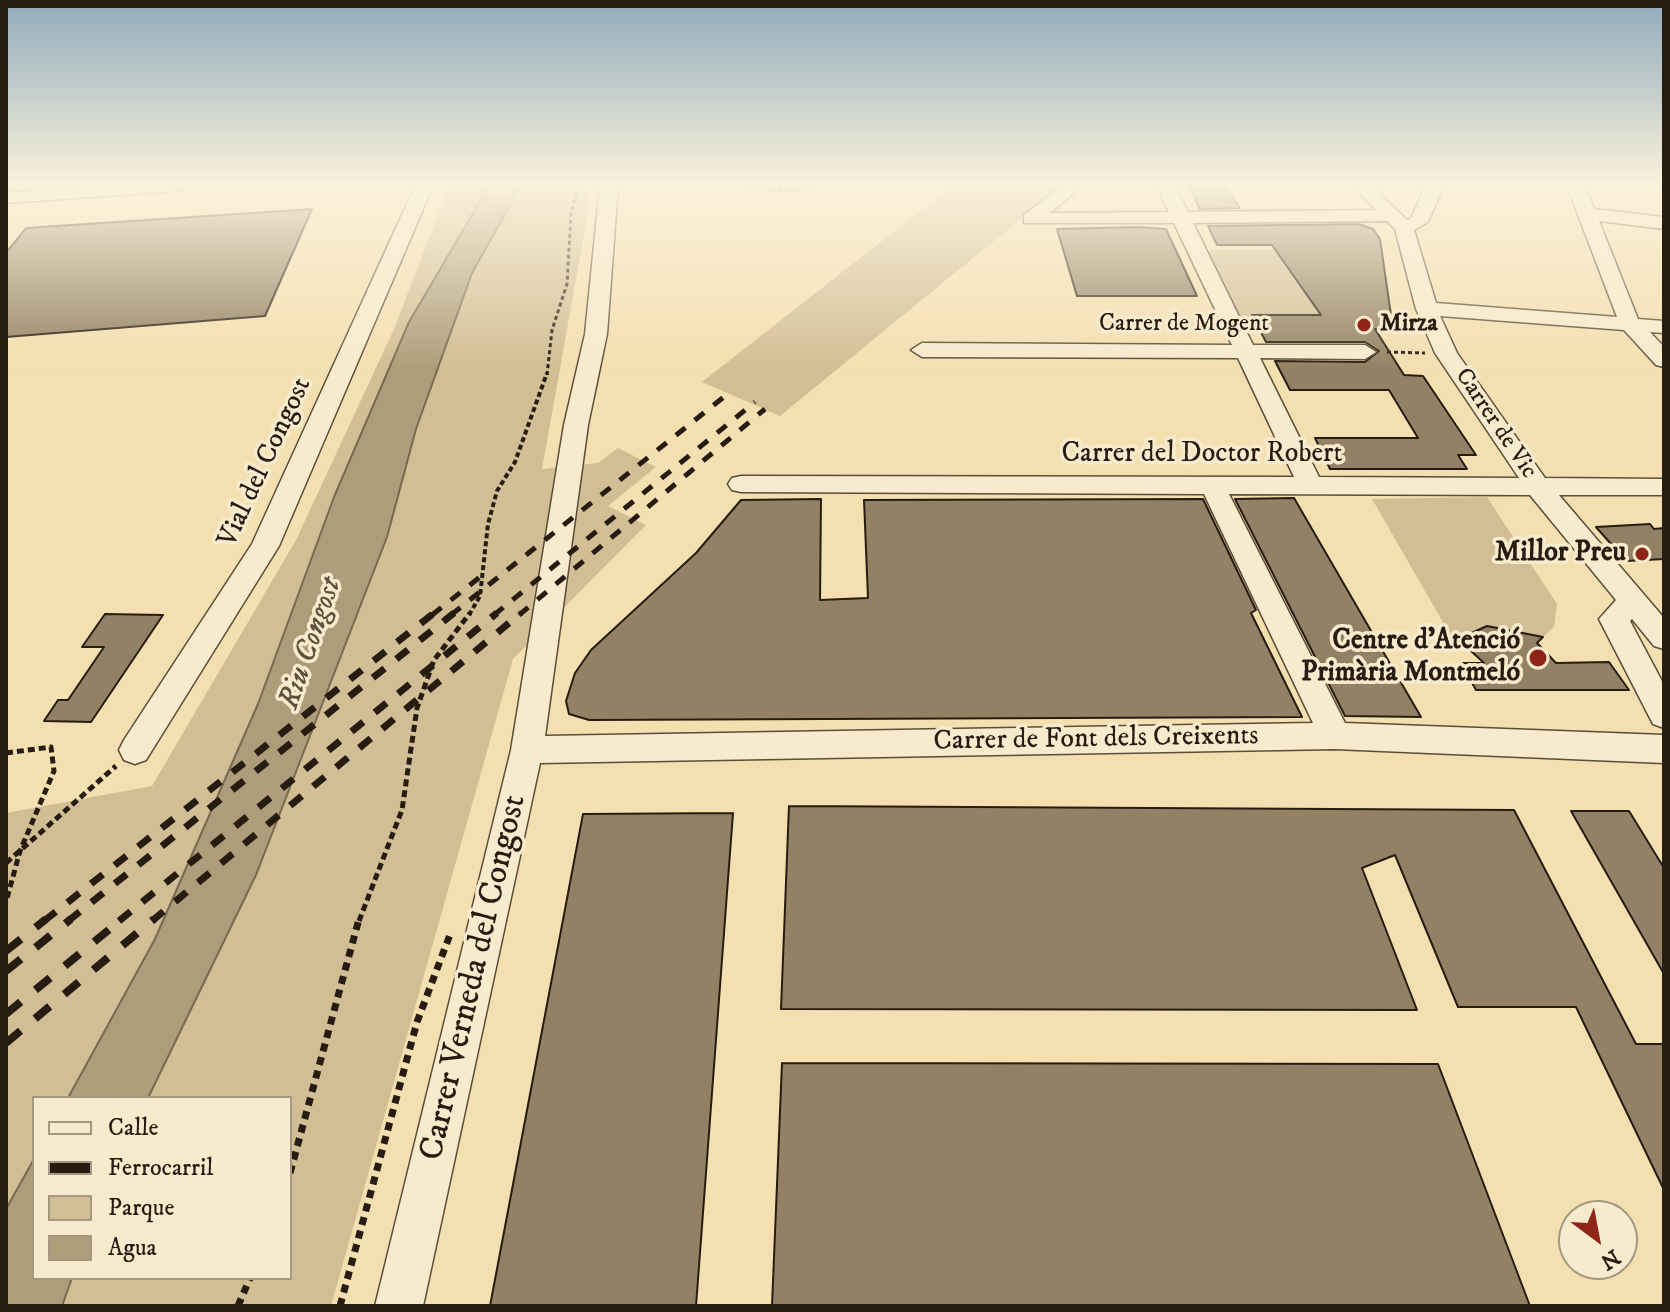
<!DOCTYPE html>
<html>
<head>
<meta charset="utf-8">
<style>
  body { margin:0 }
  #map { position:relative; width:1670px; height:1312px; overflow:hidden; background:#f4dfb0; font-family:"IM FELL DW Pica",serif }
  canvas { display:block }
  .frame { position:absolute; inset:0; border:8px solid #271c12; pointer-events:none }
  .legend { position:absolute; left:32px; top:1096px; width:260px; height:184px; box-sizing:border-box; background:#f8eacc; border:2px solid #a49882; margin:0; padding:10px 14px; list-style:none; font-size:24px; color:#271c12 }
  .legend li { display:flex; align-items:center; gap:16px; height:40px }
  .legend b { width:40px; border:2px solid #a49882 }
  .north { position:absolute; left:1558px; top:1200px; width:80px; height:80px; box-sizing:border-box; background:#f8eacc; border:2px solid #a49882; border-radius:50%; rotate:148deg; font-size:22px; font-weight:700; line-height:32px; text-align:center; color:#271c12 }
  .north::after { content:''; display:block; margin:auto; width:28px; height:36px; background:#8f2418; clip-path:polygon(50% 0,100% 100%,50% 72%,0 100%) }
</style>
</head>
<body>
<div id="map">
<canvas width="1670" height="1312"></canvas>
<div class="frame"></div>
<ul class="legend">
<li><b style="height:10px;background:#f8eacc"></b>Calle</li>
<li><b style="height:10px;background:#271c12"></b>Ferrocarril</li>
<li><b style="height:22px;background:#d1be95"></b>Parque</li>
<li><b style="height:22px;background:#ae9d7a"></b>Agua</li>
</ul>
<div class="north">N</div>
</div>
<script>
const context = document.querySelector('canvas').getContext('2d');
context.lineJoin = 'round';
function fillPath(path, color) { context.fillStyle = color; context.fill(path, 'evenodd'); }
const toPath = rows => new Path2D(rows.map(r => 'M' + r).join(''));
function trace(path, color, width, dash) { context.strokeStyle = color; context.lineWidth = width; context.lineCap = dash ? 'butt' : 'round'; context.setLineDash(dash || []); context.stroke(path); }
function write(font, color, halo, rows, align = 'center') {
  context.font = font + ' "IM FELL DW Pica",serif'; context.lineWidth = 7; context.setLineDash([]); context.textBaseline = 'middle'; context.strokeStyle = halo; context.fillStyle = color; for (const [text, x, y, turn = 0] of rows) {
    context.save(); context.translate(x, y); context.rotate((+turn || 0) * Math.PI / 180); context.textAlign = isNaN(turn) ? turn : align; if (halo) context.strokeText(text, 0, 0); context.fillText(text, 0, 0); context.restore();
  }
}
fillPath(toPath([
  [449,186,489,186,409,322,334,497,258,704,155,939,68,1098,34,1098,34,1159,6,1209,6,813,152,786,296,540,394,329],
  [521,186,585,186,590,201,542,469,598,463,618,448,656,467,608,506,646,525,513,659,331,1306,62,1306,72,1278,290,1278,290,1098,148,1098,256,875,387,537,416,429,472,273],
  [952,186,1061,186,780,416,702,382],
  [1340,249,1346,317,1240,317,1208,250],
  [1487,497,1557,604,1554,627,1543,637,1487,626,1452,638,1372,499]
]), '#d1be95');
const water = toPath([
  [489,186,521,186,472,273,416,429,387,537,256,875,148,1098,68,1098,155,939,258,704,334,497,409,322,489,186],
  [34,1159,34,1278,72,1278,62,1306,6,1306,6,1209,34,1159]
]);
fillPath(water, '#ae9d7a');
trace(water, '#786950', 2);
const building = toPath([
  [1189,186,1225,186,1240,208,1200,209,1189,186],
  [312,209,265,316,6,337,6,253,26,228,312,209],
  [1359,224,1373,229,1380,239,1393,329,1375,329,1404,375,1423,376,1476,455,1458,455,1467,469,1330,469,1315,438,1418,438,1389,390,1290,390,1275,361,1365,362,1379,351,1365,342,1266,342,1252,315,1321,315,1272,245,1217,245,1208,226,1359,224],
  [1138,227,1166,229,1197,296,1077,296,1057,229,1138,227],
  [1294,498,1421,717,1345,716,1235,499,1294,498],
  [821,499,820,600,868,598,864,500,1203,499,1256,610,1251,613,1302,717,589,720,569,714,566,701,575,673,591,650,696,553,741,500,821,499],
  [1650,524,1654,529,1664,528,1664,559,1626,561,1596,527,1650,524],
  [105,614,163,615,91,722,44,721,58,700,68,700,104,647,82,647,105,614],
  [1487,626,1543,637,1537,643,1556,663,1609,662,1629,690,1476,690,1461,663,1484,663,1458,639,1487,626],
  [789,806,1514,810,1636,1044,1664,1044,1664,1190,1576,1007,1458,1007,1395,855,1362,868,1417,1010,781,1009,789,806],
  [1571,811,1629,811,1664,868,1664,974,1571,811],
  [733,813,696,1306,490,1306,583,814,733,813],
  [782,1063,1438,1064,1530,1306,772,1306,782,1063]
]);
fillPath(building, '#928164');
trace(building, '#271c12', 2);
const minor = toPath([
  [97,186,187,186,178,191,6,203,6,193,97,186],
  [415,186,433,186,279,546,146,760,135,764,124,760,119,750,124,740,252,544,415,186],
  [600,186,618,186,607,334,588,425,545,736,1313,723,1204,494,741,492,732,490,728,484,732,478,741,476,1294,477,1238,358,922,357,911,350,922,343,1232,345,1174,223,1024,223,1024,215,1062,186,1082,186,1050,213,1169,212,1157,186,1175,186,1188,212,1376,210,1353,186,1372,186,1407,220,1411,218,1426,186,1444,186,1428,222,1414,230,1436,303,1617,317,1567,186,1585,186,1594,209,1664,217,1664,229,1599,221,1638,319,1664,321,1664,333,1650,332,1664,347,1664,367,1656,365,1624,330,1440,316,1457,353,1545,478,1664,479,1664,495,1559,495,1664,618,1664,649,1654,646,1632,619,1630,621,1664,685,1664,728,1653,724,1599,619,1616,600,1530,495,1229,494,1345,723,1664,735,1664,763,1335,749,540,763,423,1306,375,1306,511,750,564,425,585,334,600,186],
  [1387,221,1395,229,1416,309,1435,353,1519,478,1319,477,1260,358,1365,359,1376,352,1365,345,1253,345,1193,223,1387,221]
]);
trace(minor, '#5a4d3a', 3);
trace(toPath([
  [744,186,790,192,817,186],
  [1387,352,1425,353],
  [547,375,552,330,567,284,571,214,578,186]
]), '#271c12', 3, [4, 3]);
trace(toPath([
  [469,615,480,596,488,524,497,491,515,462,547,373]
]), '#271c12', 4, [5, 3]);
trace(toPath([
  [6,753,51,747,54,771,20,851,6,902],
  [6,863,116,766],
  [359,921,402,810,417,708,434,660,470,613]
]), '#271c12', 5, [7, 4]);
trace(toPath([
  [290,1173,359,919],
  [238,1306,250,1278],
  [340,1306,417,1022,451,932]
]), '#271c12', 7, [8, 6]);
fillPath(minor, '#f8eacc');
trace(toPath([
  [432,615,485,573],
  [451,615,730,392],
  [494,615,755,402],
  [519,615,765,409]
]), '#271c12', 5, [12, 12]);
trace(toPath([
  [44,921,434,613],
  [68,921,454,613],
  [119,921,497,613],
  [152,921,521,613]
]), '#271c12', 7, [15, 15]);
trace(toPath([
  [6,951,46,919],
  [6,971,71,919],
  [6,1014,122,919],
  [6,1043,154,919]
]), '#271c12', 8, [19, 19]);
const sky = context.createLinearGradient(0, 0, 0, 370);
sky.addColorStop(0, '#91abbc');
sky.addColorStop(0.5, '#faf1db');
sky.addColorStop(1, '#faf1db00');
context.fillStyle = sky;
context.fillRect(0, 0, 1670, 370);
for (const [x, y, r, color] of [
  [1364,325,8,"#8f2418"],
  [1642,554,8,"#8f2418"],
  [1538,658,10,"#8f2418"]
]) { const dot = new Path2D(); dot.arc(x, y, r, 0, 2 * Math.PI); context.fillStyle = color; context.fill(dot); trace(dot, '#f8eacc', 3); }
write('24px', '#271c12', '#f8eacc', [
  ["Carrer de Mogent",1184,325],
  ["Carrer de Vic",1495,424,56]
]);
write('bold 24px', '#271c12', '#f8eacc', [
  ["Mirza",1380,325]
], 'left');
write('28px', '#271c12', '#f8eacc', [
  ["Carrer del Doctor Robert",1202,455],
  ["Vial del Congost",266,463,-65],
  ["Carrer de Font dels Creixents",1096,740,-1]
]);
write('bold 28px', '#271c12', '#f8eacc', [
  ["Millor Preu",1626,554],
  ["Centre d'Atenció",1520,642],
  ["Primària Montmeló",1520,674]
], 'right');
write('italic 30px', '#5d503c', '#f8eacc', [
  ["Riu Congost",312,644,-71]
]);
write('34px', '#271c12', '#f8eacc', [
  ["Carrer Verneda del Congost",475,978,-77]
]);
</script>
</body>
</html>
